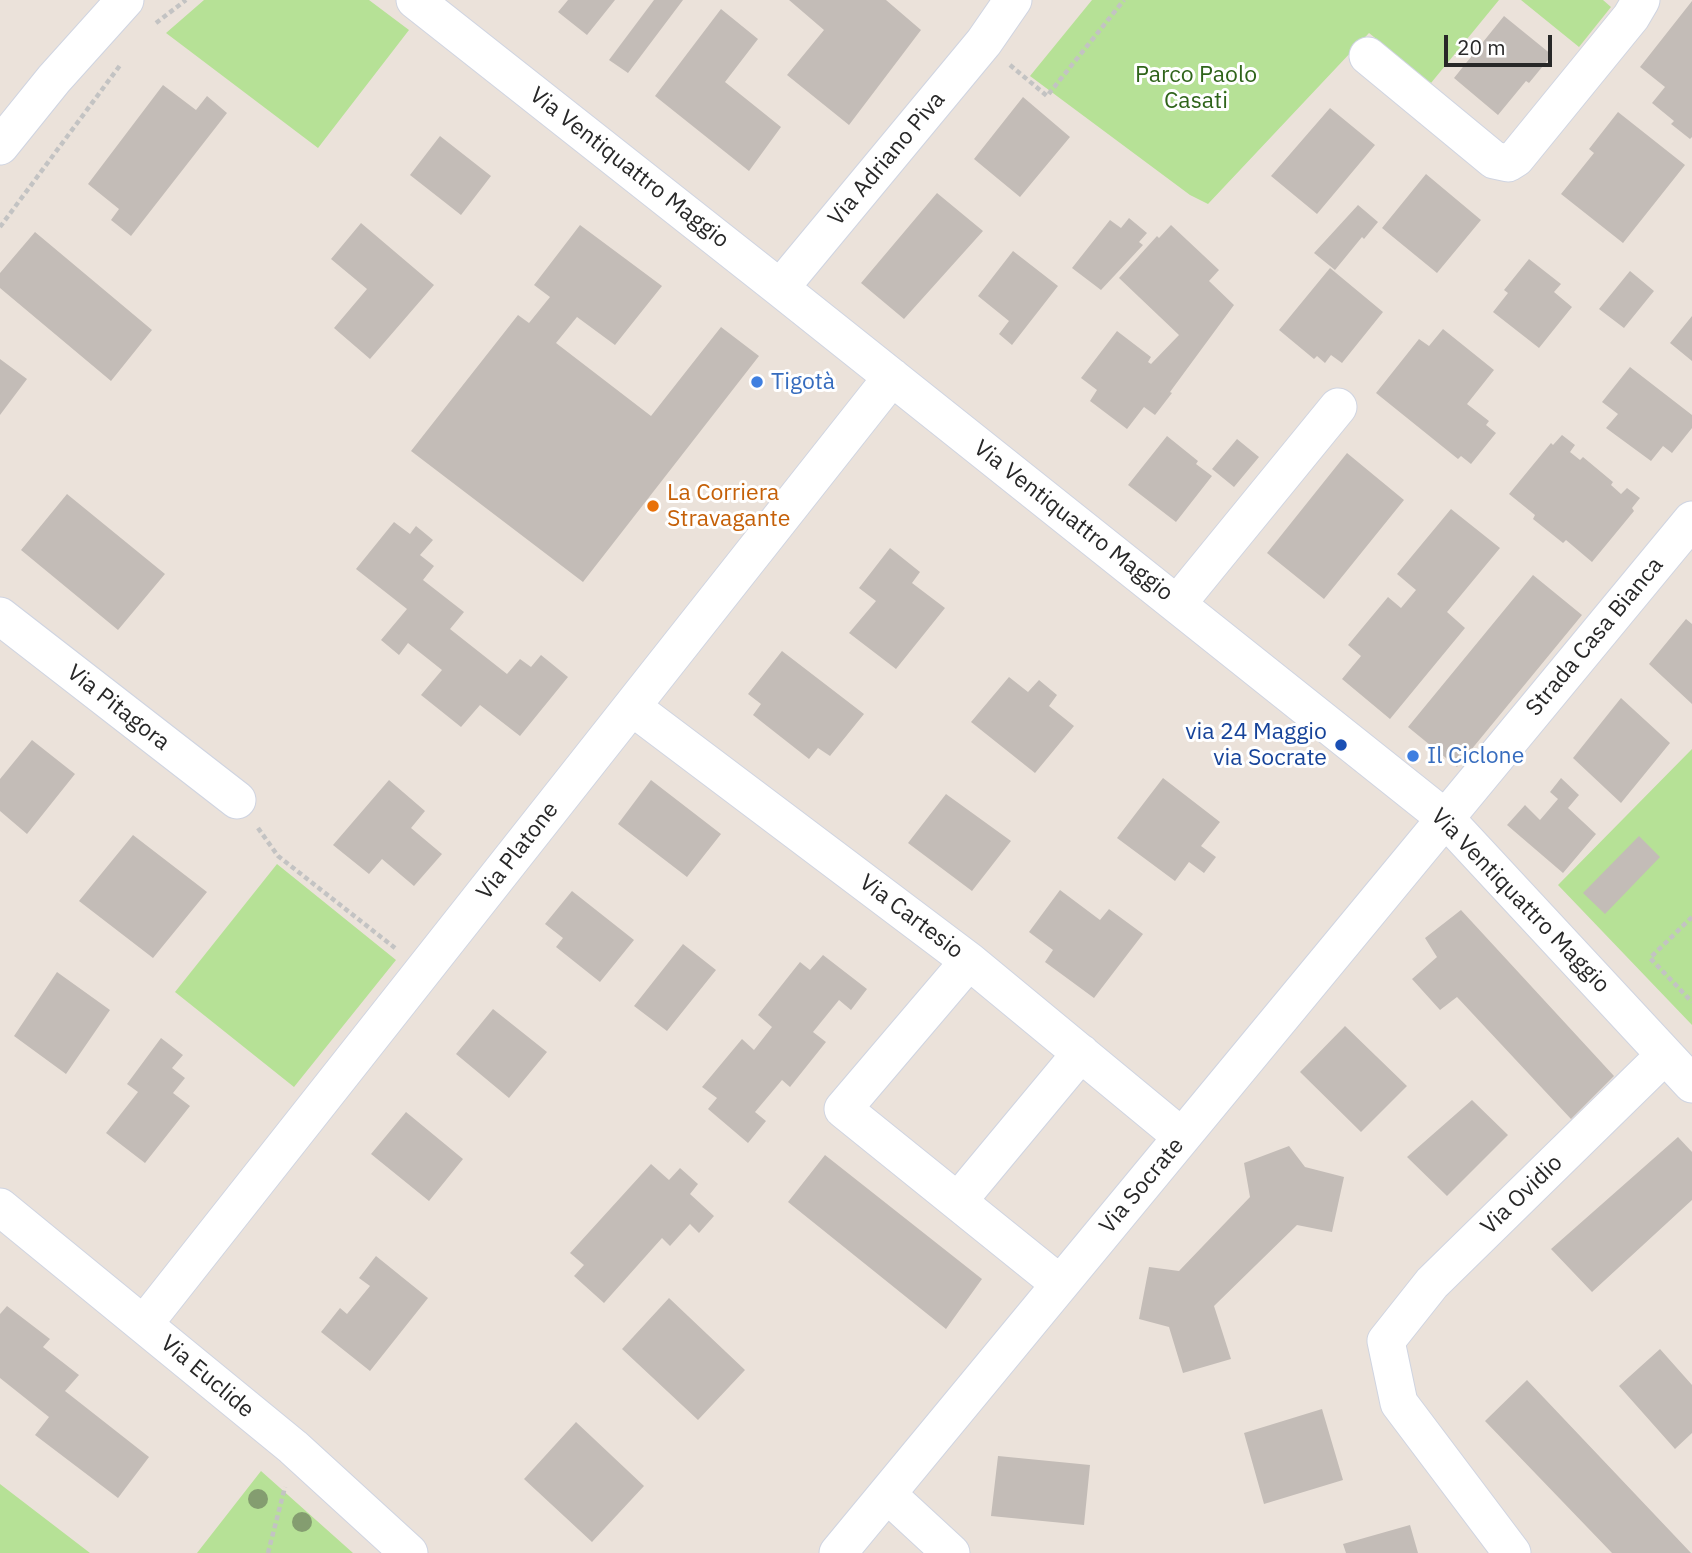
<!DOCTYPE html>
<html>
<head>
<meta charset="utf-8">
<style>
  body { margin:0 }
  #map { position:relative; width:1692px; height:1553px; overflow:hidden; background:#ebe2da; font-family:"IBM Plex Sans",sans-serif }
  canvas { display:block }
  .scale { position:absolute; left:1444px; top:35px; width:108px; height:32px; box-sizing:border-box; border:4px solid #282828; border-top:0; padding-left:9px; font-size:21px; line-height:24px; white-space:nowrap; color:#282828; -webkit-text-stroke:5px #fff; paint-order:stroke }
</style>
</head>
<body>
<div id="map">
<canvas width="1692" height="1553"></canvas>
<div class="scale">20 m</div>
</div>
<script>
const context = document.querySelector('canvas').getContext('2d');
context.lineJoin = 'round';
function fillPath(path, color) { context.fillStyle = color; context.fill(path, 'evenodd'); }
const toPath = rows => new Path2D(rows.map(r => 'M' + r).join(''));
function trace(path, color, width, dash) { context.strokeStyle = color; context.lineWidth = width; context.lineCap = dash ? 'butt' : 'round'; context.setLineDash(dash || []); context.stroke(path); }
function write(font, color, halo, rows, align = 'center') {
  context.font = font + ' "IBM Plex Sans",sans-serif'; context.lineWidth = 6; context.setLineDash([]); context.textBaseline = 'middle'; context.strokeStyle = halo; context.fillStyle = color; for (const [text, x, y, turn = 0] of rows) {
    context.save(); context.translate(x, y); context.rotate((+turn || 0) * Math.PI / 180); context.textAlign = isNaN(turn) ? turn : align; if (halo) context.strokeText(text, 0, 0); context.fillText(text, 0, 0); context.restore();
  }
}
fillPath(toPath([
  [204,0,369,0,409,30,318,148,166,33],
  [1092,0,1499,0,1431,83,1369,33,1208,204,1190,195,1030,76],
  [1521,0,1603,0,1611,7,1579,47],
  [1692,749,1692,1025,1558,885],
  [277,864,396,960,294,1087,175,992],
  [261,1471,353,1553,197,1553],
  [0,1484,90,1553,0,1553]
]), '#b6e196');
fillPath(toPath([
  [568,0,615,0,587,35,558,12],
  [654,0,683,0,628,73,609,60],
  [789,0,886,0,921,30,849,125,787,75,824,30],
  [1692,1,1692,137,1690,139,1671,124,1674,121,1652,103,1665,87,1640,67],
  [721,9,758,39,725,82,781,127,749,171,655,96],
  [1504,16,1552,55,1529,83,1526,81,1498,115,1454,78],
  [163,85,196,110,207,96,227,113,131,236,111,220,119,209,88,184],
  [1023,97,1070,137,1020,197,974,159],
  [1330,108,1375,145,1317,214,1271,176],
  [1618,112,1685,165,1623,243,1561,194,1594,153,1589,149],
  [440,136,491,176,461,215,410,175],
  [1426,174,1481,220,1437,273,1382,228],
  [937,193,983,231,904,319,861,283],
  [1358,205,1378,222,1364,239,1362,237,1335,270,1314,253],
  [1129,218,1147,233,1139,242,1143,245,1101,290,1072,268,1110,220,1121,228],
  [361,223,434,285,370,359,334,328,367,289,331,259],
  [580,225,662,286,615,345,577,317,556,343,651,416,721,327,759,356,583,582,411,451,518,315,529,323,550,297,534,285],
  [1171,225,1219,270,1209,281,1234,305,1170,392,1172,393,1155,415,1144,407,1127,429,1090,401,1097,390,1081,378,1117,331,1151,357,1148,362,1151,364,1179,335,1119,278,1157,236,1159,238],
  [35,232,152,330,111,381,0,288,0,273],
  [1013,251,1058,286,1012,345,999,334,1009,321,978,296],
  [1529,259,1561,284,1554,292,1572,307,1539,348,1493,312,1508,293,1504,290],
  [1330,268,1383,312,1342,363,1331,355,1325,363,1317,356,1314,359,1279,330],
  [1630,271,1654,291,1624,328,1599,309],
  [1692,316,1692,361,1670,343],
  [1443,329,1494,370,1467,404,1489,421,1486,425,1496,433,1471,464,1461,456,1458,459,1376,393,1419,339,1429,346],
  [0,359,27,379,0,415],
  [1630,367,1692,415,1692,428,1672,453,1663,446,1651,461,1606,428,1618,414,1602,402],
  [1562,435,1575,445,1570,452,1580,460,1583,457,1613,482,1611,485,1621,494,1627,488,1640,498,1632,508,1634,511,1592,562,1566,540,1563,543,1533,519,1535,515,1509,494,1551,443,1553,445],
  [1167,436,1198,461,1196,464,1212,476,1176,522,1128,485],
  [1237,439,1259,457,1234,487,1212,469],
  [1347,453,1404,500,1324,599,1267,553],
  [67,494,165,574,118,630,21,550],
  [1451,509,1500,548,1447,612,1465,628,1390,719,1342,679,1361,656,1348,645,1388,597,1401,608,1416,590,1397,574],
  [394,522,410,534,416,526,433,540,420,555,434,566,423,580,464,612,450,629,507,674,520,659,531,667,541,655,568,677,520,736,480,705,461,727,421,695,442,670,408,643,399,655,381,640,407,609,356,569],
  [890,548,920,572,912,583,945,608,896,669,849,633,876,601,859,588],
  [1533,575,1582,615,1457,767,1408,727],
  [1686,619,1692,624,1692,704,1649,664],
  [782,651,864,714,830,756,818,748,809,759,753,715,761,704,748,694],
  [1009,677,1028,692,1039,680,1057,695,1049,706,1074,726,1035,773,971,722],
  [1621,698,1670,743,1621,803,1573,758],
  [32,740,75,774,27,834,0,811,0,779],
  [1163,778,1220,822,1201,846,1216,857,1204,873,1189,862,1175,881,1117,838],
  [1561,778,1579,795,1568,808,1596,834,1563,873,1507,825,1525,805,1540,820,1558,799,1550,792],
  [389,780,425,811,411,828,442,854,414,886,382,859,369,874,333,845],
  [651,780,721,834,687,877,618,824],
  [946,794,1011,841,972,891,908,843],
  [133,835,207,892,153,958,79,901],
  [1639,836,1660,857,1605,914,1583,893],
  [1060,890,1100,920,1109,909,1143,934,1094,998,1045,962,1053,950,1029,932],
  [572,891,634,940,600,982,556,947,563,938,545,924],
  [1461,910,1614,1076,1571,1119,1457,997,1440,1010,1412,979,1437,957,1425,938],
  [683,944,716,970,667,1031,634,1006],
  [823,955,867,989,851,1010,839,1000,813,1032,826,1042,790,1087,782,1080,755,1112,766,1121,748,1143,708,1109,717,1098,702,1087,742,1039,754,1050,772,1027,758,1015,800,962,810,970],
  [57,972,110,1010,66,1074,14,1036],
  [493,1009,547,1052,509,1098,456,1054],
  [1345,1026,1407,1086,1361,1132,1300,1072],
  [161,1038,183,1055,172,1068,185,1078,173,1093,190,1106,145,1163,106,1133,138,1092,127,1084],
  [1472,1100,1508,1135,1447,1196,1407,1157],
  [406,1112,463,1159,429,1201,371,1154],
  [1678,1137,1692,1152,1692,1200,1592,1292,1551,1249],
  [1289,1146,1305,1167,1344,1177,1332,1232,1297,1225,1214,1306,1231,1359,1183,1373,1169,1327,1139,1319,1149,1267,1179,1271,1250,1197,1244,1163],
  [825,1155,982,1279,946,1329,788,1202],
  [651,1164,669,1180,680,1168,698,1184,690,1194,714,1216,699,1233,690,1224,670,1246,662,1238,604,1303,574,1276,584,1265,570,1253],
  [376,1256,428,1298,370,1371,321,1332,340,1308,347,1314,370,1286,359,1278],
  [669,1298,745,1370,698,1420,622,1349],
  [7,1306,50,1339,43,1347,79,1375,65,1391,149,1457,118,1498,35,1435,49,1417,0,1378,0,1314],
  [1660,1349,1692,1385,1692,1433,1675,1449,1619,1386],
  [1527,1380,1691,1553,1612,1553,1485,1421],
  [1322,1409,1343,1480,1264,1504,1244,1433],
  [576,1422,644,1486,592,1542,524,1479],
  [998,1456,1090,1465,1084,1525,991,1516],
  [1410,1525,1418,1553,1346,1553,1343,1544]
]), '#c3bcb7');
const minor = toPath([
  [415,0,780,288,1445,818,1692,1084],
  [1368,56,1494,160,1508,163,1516,158,1631,17,1641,0],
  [0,146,54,79,125,0],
  [780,288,984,42,1013,0],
  [1177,604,1338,407],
  [0,616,237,800],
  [632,707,969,961,1182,1137],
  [969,961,843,1109,1060,1284],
  [958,1201,1081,1053],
  [0,1207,293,1447,409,1553],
  [144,1324,892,377],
  [887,1494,951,1553],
  [838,1553,1692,520],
  [1512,1553,1399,1403,1386,1341,1432,1283,1665,1055]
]);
trace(minor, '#cfd4e1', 39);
trace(toPath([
  [156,23,186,0],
  [1010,65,1047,96,1124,0],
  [0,227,121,64],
  [258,828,278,856,395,948],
  [1692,917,1650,958,1692,1002],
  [268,1553,285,1487]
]), '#c3c3c3', 4.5, [5, 3.5]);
trace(minor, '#fff', 37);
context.fillStyle = '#849d70';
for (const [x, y] of [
  [258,1499],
  [302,1522]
]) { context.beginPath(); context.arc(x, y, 10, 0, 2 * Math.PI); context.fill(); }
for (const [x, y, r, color] of [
  [757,382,7,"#3f7fe0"],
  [653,506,7,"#e8710a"],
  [1341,745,7,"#1a4fb4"],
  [1413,756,7,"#3f7fe0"]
]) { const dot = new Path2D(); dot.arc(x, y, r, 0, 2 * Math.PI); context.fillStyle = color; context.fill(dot); trace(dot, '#fff', 2.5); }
write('23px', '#2f641a', '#fff', [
  ["Parco Paolo",1196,75],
  ["Casati",1196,101]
]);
write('23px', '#282828', '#fff', [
  ["Via Adriano Piva",887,159,-50],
  ["Via Ventiquattro Maggio",629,168,38],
  ["Via Ventiquattro Maggio",1073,521,38],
  ["Strada Casa Bianca",1595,637,-50],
  ["Via Pitagora",118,708,38],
  ["Via Platone",518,851,-52],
  ["Via Ventiquattro Maggio",1520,901,46],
  ["Via Cartesio",911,917,37],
  ["Via Socrate",1142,1186,-50],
  ["Via Ovidio",1522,1195,-44],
  ["Via Euclide",207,1377,40]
]);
write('23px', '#366cbe', '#fff', [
  ["Tigotà",771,382],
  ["Il Ciclone",1427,756]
], 'left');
write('23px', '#c56008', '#fff', [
  ["La Corriera",667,493],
  ["Stravagante",667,519]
], 'left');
write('23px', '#164399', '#fff', [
  ["via 24 Maggio",1327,732],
  ["via Socrate",1327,758]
], 'right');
</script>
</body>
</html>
